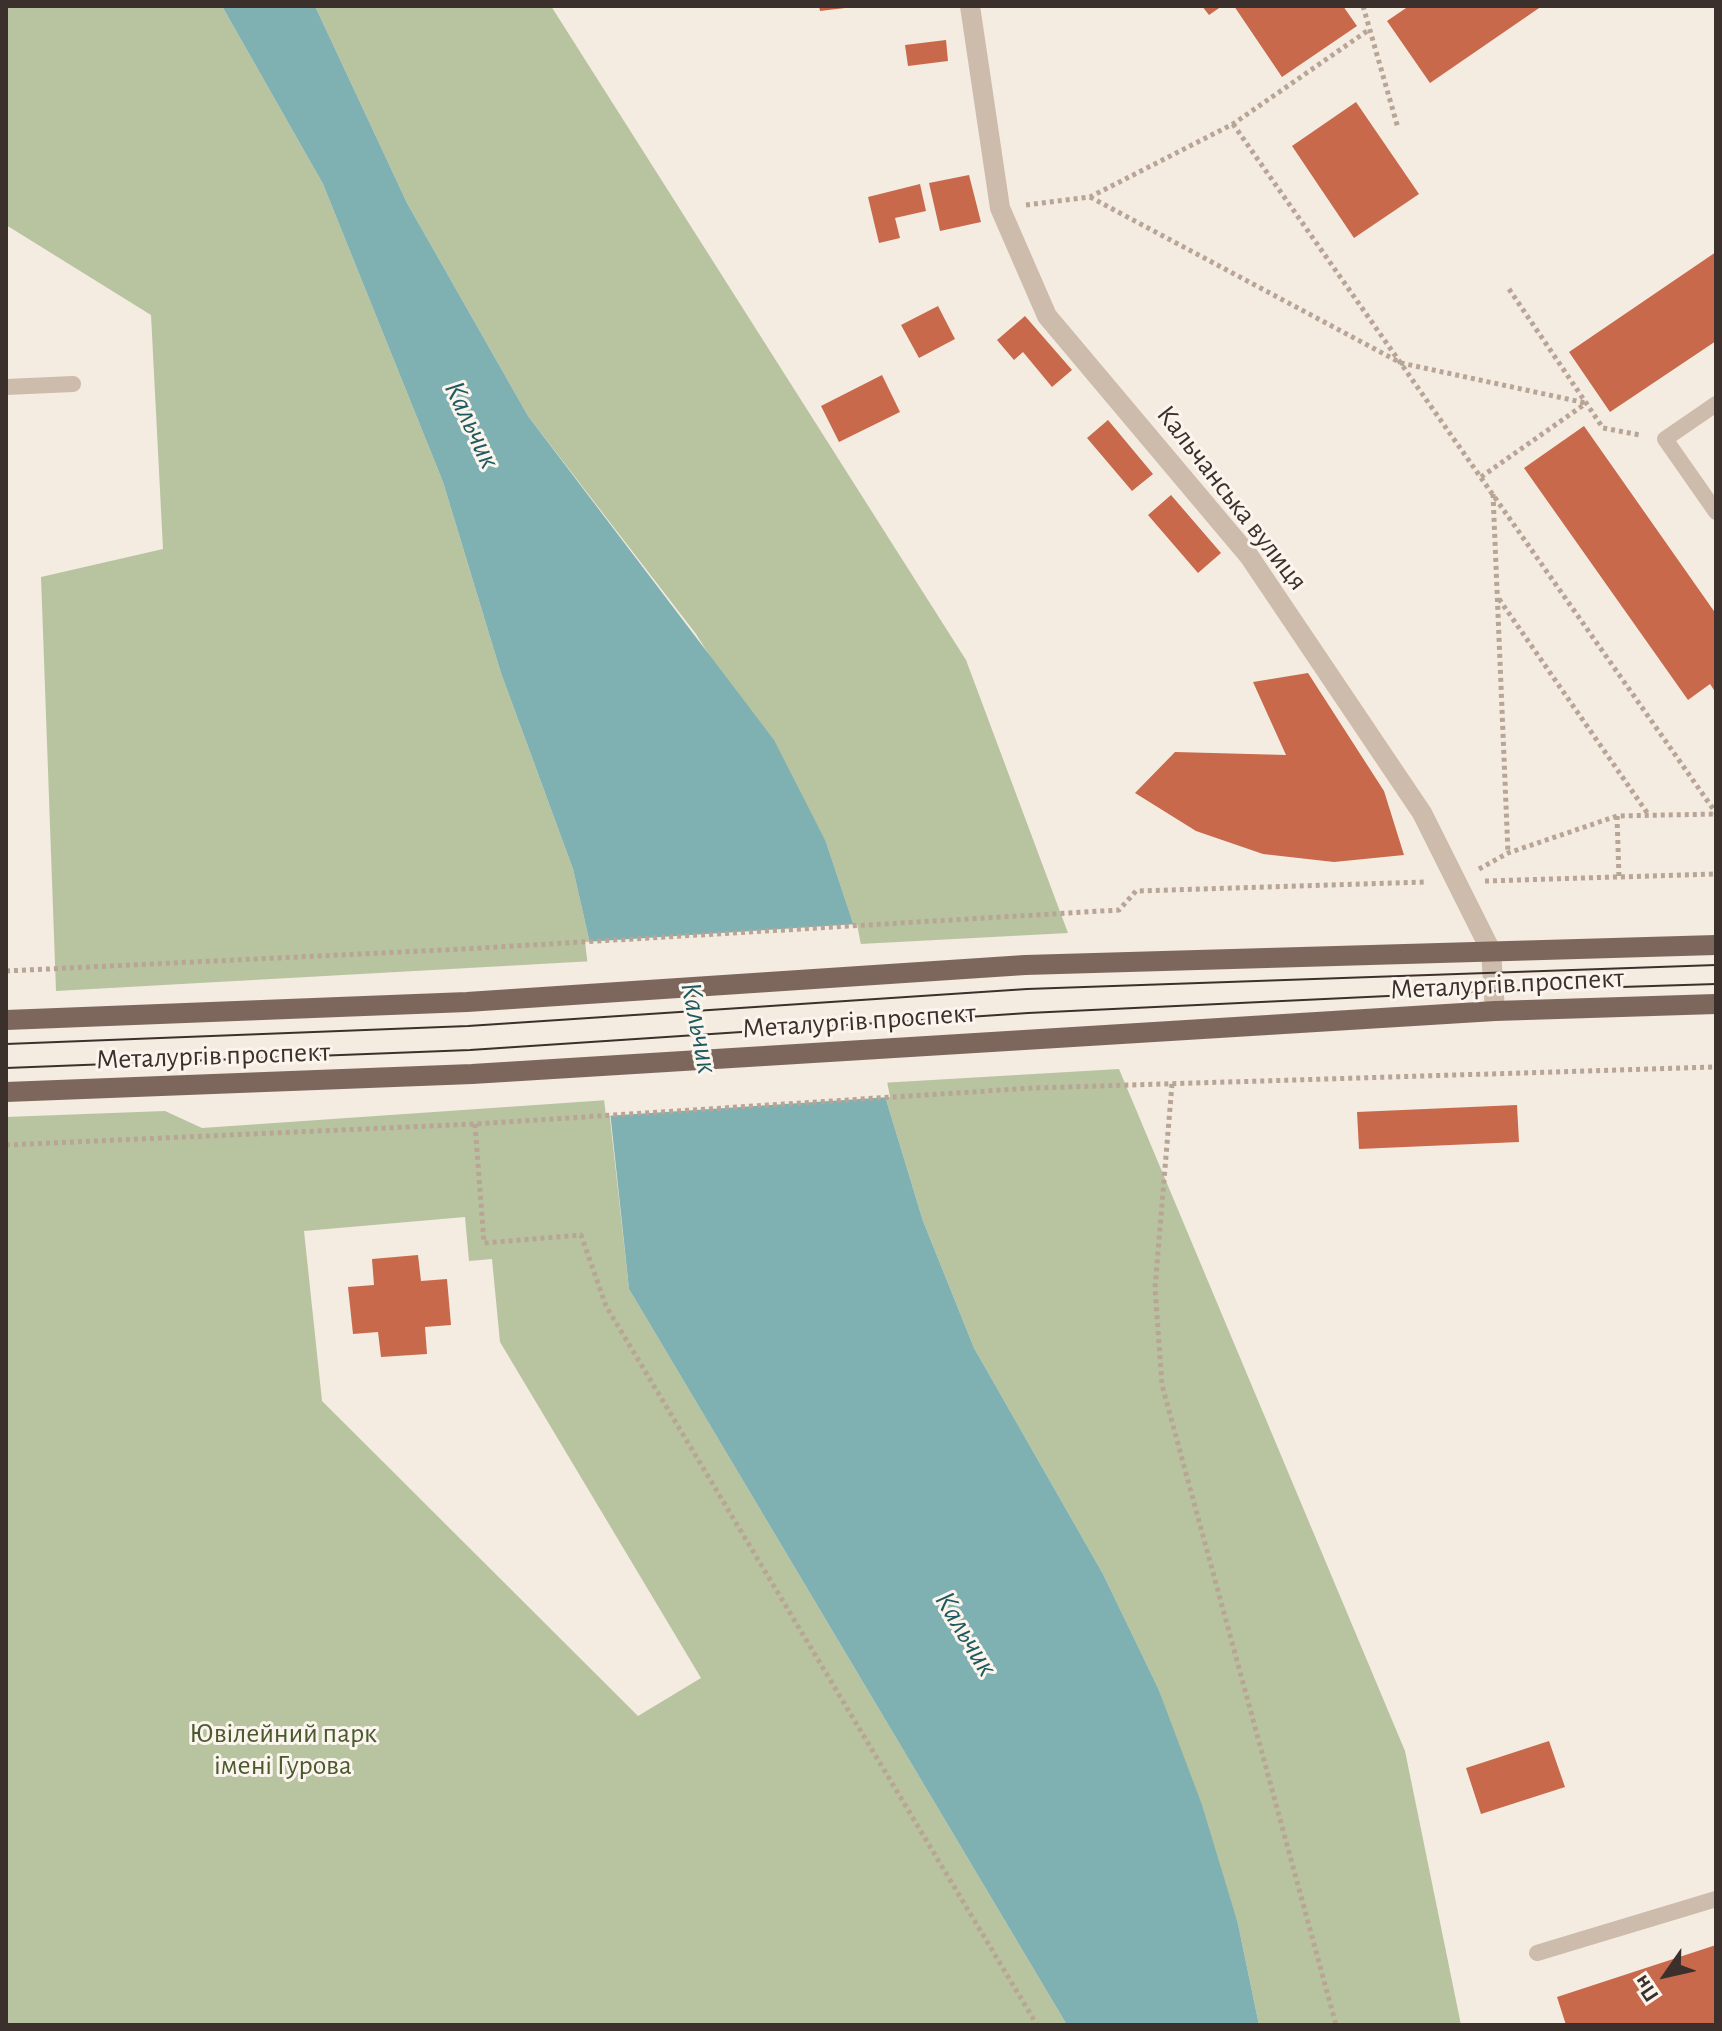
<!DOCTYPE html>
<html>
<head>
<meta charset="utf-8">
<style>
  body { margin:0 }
  #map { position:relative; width:1722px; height:2031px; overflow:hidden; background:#f4ebe1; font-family:"Alegreya Sans",sans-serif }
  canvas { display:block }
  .frame { position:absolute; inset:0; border:8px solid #3b302b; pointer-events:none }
  .north { position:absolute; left:1626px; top:1935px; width:80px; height:80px; -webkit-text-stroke:6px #fbf5ee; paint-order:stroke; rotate:236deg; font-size:22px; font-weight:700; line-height:32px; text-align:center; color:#3b302b }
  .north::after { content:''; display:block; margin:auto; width:28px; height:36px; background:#3b302b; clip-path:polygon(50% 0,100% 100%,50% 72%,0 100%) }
</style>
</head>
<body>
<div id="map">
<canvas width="1722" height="2031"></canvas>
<div class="frame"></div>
<div class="north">Пн</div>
</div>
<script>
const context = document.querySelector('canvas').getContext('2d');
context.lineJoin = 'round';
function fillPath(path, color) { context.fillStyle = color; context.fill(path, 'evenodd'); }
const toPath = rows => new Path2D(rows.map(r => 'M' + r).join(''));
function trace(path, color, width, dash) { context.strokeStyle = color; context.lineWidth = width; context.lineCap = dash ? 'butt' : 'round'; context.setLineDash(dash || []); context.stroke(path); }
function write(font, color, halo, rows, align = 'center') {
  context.font = font + ' "Alegreya Sans",sans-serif'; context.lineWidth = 6; context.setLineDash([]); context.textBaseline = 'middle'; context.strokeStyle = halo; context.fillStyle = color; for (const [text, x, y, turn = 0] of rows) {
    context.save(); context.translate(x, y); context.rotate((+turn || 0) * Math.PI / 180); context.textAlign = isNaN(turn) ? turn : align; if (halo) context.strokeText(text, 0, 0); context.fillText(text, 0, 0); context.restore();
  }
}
fillPath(toPath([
  [6,6,222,6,323,184,443,482,501,673,573,869,594,961,56,991,41,577,163,549,151,315,6,225],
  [315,6,551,6,966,660,1068,933,860,944,826,842,696,634,528,416,407,203],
  [1119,1069,1405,1751,1461,2025,1259,2025,1238,1924,1158,1688,1103,1574,974,1348,923,1221,881,1083],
  [608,1100,629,1289,1067,2025,6,2025,6,1117,165,1111,202,1128],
  [465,1217,469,1261,492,1259,500,1342,701,1678,638,1716,322,1401,304,1231]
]), '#b8c4a0');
fillPath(toPath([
  [222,6,315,6,407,203,528,416,774,740,826,842,860,944,881,1083,923,1221,974,1348,1103,1574,1158,1688,1202,1805,1238,1924,1259,2025,1067,2025,629,1289,594,961,573,869,501,673,443,482,323,184]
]), '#7fb0b2');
fillPath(toPath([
  [857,924,890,1097,606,1116,585,942]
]), '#f4ebe1');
fillPath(toPath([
  [819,6,845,6,845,8,820,11],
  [1202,6,1222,6,1209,15],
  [1234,6,1343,6,1357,26,1282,77],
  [1409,6,1542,6,1430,83,1387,21],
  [946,40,948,61,908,66,905,45],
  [1356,102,1419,194,1354,238,1292,146],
  [969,175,981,222,940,231,929,183],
  [920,184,926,211,895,218,900,238,879,243,868,197],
  [1716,252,1716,341,1610,412,1569,352],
  [938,306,955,339,919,358,901,325],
  [1025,316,1072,370,1052,387,1023,352,1014,360,997,340],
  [882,375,900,412,839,442,821,406],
  [1108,420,1153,474,1132,491,1087,438],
  [1584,426,1716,614,1716,693,1710,684,1688,700,1524,468],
  [1171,495,1221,553,1198,573,1148,515],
  [1308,673,1384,791,1404,855,1334,862,1263,854,1196,831,1135,793,1175,752,1286,755,1253,682],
  [1517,1105,1519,1142,1359,1149,1357,1112],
  [418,1255,421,1281,447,1279,451,1325,425,1327,427,1354,381,1357,378,1332,353,1334,348,1287,374,1285,372,1259],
  [1549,1741,1565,1787,1481,1814,1466,1768],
  [1716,1945,1716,2025,1566,2025,1557,1997]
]), '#c8694b');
trace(toPath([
  [1363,6,1398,128],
  [1233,124,1716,813],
  [1090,197,1401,363,1586,403],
  [1026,205,1090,197,1233,124,1370,29],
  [1509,289,1603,428,1640,435],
  [1481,477,1585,404],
  [1493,494,1508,853],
  [1499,599,1648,814],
  [1617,816,1619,877],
  [1479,869,1508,853,1617,816,1716,814],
  [1485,881,1716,874],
  [6,971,464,949,1119,910,1136,891,1427,882],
  [1172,1084,1155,1288,1162,1385,1336,2025],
  [475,1124,484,1243,581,1235,606,1306,1037,2025],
  [6,1145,475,1124,1033,1088,1716,1067]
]), '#b9a596', 5, [4, 4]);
trace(toPath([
  [6,387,73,384],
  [1716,404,1665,439,1716,512],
  [1537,1953,1716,1899]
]), '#cdbbac', 16);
trace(toPath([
  [970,6,1000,208,1047,316,1249,556,1422,813,1491,951,1495,1011]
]), '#cdbbac', 20);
trace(toPath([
  [6,1020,467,1002,1025,965,1716,945],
  [6,1092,472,1074,1495,1011,1716,1004]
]), '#7d675c', 20);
trace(toPath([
  [6,1044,468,1026,1027,989,1716,965],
  [6,1068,470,1050,1028,1013,1494,991,1716,984]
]), '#3b302b', 2);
write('28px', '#3b302b', '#fbf5ee', [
  ["Кальчанська вулиця",1232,498,52],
  ["Металургів проспект",1507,984,-3],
  ["Металургів проспект",859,1021,-4],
  ["Металургів проспект",213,1056,-2]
]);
write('28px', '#4a5a2e', '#fbf5ee', [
  ["Ювілейний парк",283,1734],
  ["імені Гурова",283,1766]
]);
write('italic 30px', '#1f5a5e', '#fbf5ee', [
  ["Кальчик",472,425,65],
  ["Кальчик",699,1028,79],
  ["Кальчик",966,1634,59]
]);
</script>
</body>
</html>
